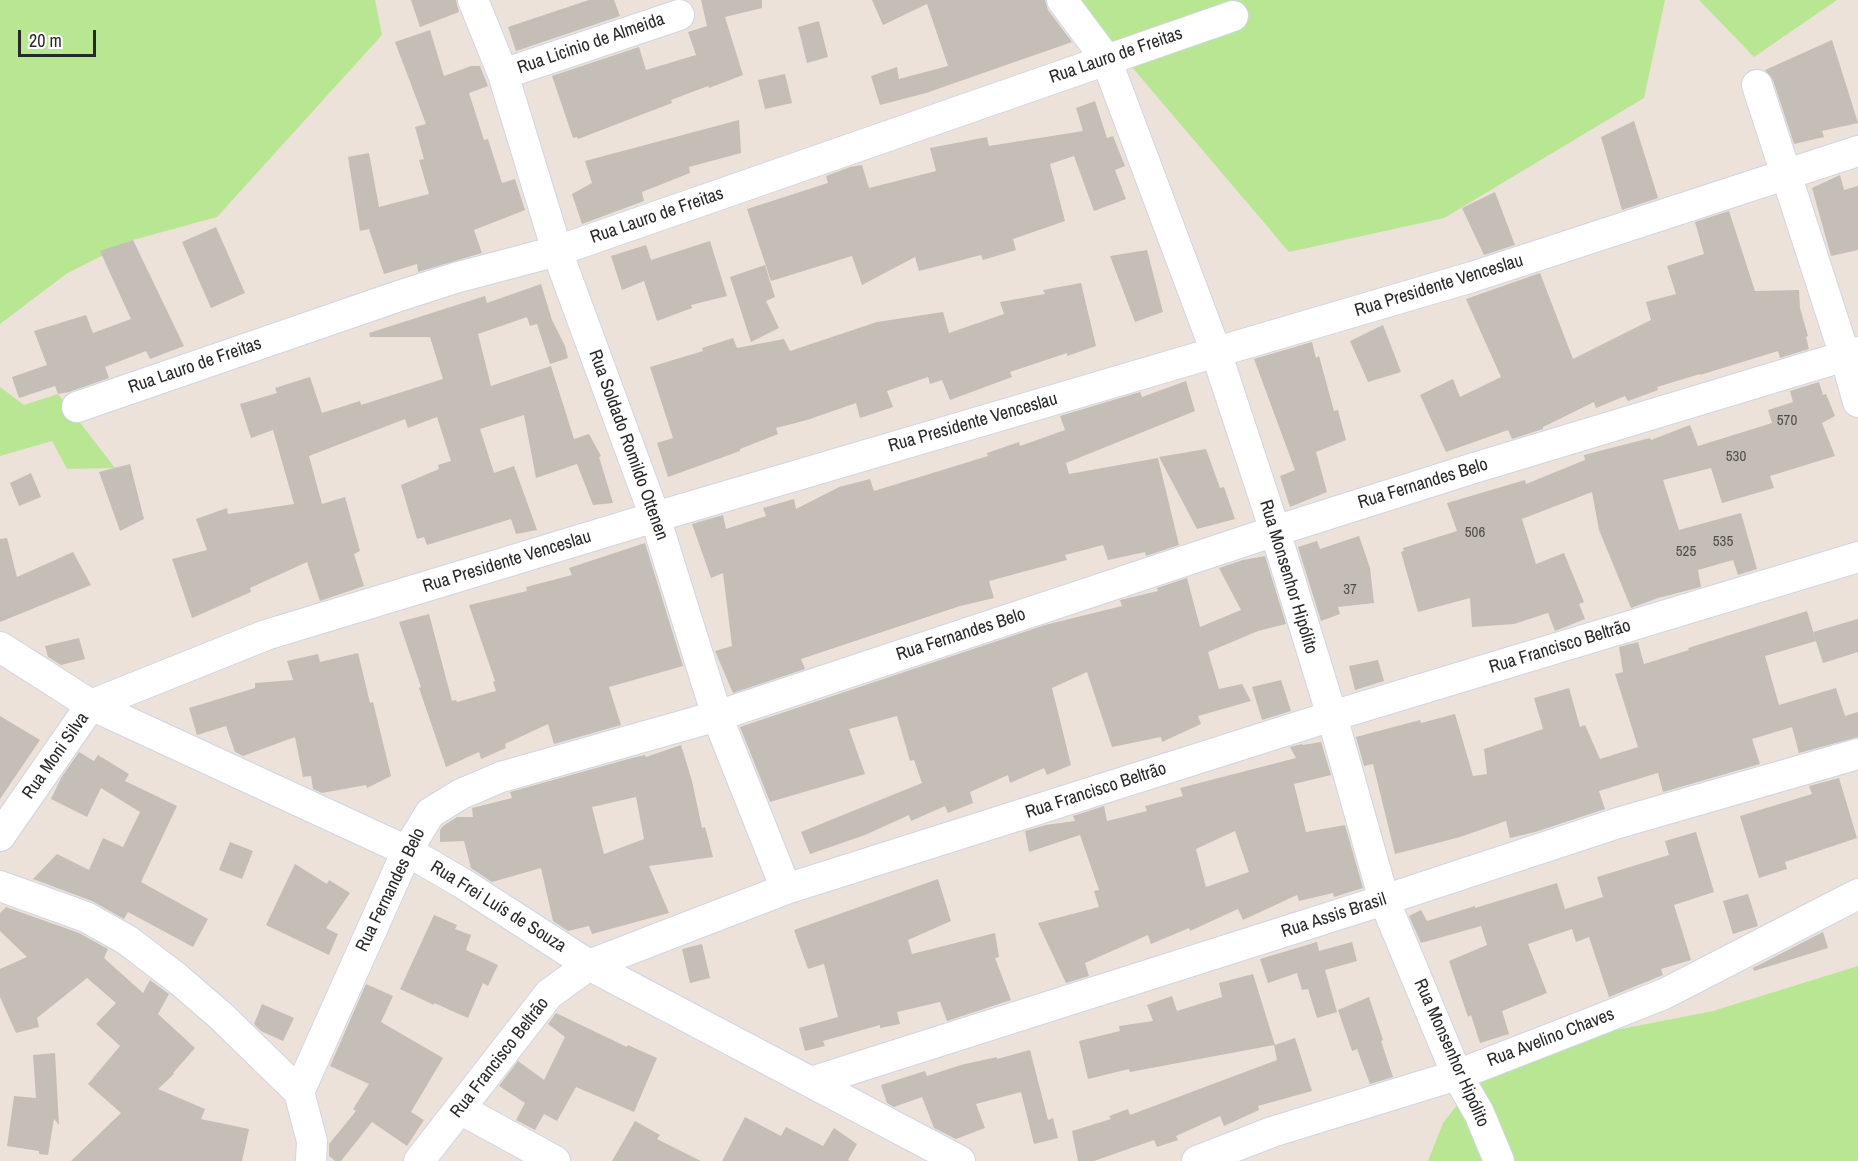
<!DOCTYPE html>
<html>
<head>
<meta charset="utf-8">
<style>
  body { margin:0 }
  #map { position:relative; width:1858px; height:1161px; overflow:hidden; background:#ece2da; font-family:"Archivo Narrow",sans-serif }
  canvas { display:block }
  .scale { position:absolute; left:18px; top:30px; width:78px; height:27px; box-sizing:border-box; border:3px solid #292929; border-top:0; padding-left:8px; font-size:18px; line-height:21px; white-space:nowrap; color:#292929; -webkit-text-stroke:4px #fff; paint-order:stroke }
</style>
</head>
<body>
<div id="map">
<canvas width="1858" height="1161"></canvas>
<div class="scale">20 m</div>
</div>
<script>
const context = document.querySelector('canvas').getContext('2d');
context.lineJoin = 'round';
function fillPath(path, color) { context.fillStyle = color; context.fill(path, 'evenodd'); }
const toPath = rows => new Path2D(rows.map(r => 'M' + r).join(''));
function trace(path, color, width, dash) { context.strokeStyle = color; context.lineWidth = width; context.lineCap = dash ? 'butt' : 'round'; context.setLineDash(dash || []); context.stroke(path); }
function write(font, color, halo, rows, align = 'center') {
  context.font = font + ' "Archivo Narrow",sans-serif'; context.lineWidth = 6; context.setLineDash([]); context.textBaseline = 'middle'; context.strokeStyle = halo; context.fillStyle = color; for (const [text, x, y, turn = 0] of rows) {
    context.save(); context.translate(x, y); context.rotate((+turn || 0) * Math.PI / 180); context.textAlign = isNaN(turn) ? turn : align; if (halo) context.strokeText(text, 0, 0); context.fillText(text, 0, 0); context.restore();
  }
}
fillPath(toPath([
  [0,0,375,0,382,35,217,217,133,240,66,274,0,324],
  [1075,0,1665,0,1644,98,1444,218,1289,252],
  [1699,0,1837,0,1754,57],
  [0,387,24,405,58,394,115,468,67,469,52,441,0,456],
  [1858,966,1858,1161,1428,1161,1443,1123,1479,1077,1616,1030,1713,1011]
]), '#b9e693');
fillPath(toPath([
  [411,0,456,0,459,12,420,27],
  [589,0,614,0,620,16,516,51,508,27],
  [701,0,762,0,762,8,725,17,743,75,709,88,708,86,671,100,672,103,578,139,577,137,573,138,552,76,639,47,646,70,696,55,688,32,707,26],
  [872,0,1045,0,1048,10,1072,42,926,93,880,105,871,76,897,67,899,79,948,66,927,4,883,25],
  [819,21,828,57,807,63,798,27],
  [430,30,444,76,471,66,480,66,488,86,469,93,484,140,488,139,502,183,515,179,525,210,474,230,482,253,418,272,417,264,384,274,369,229,360,231,348,157,369,153,379,207,429,194,419,160,424,159,415,127,426,124,395,42],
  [1832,40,1858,123,1822,131,1824,137,1794,144,1773,80,1765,70],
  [785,74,792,103,765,109,758,80],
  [1095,101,1107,138,1113,136,1125,166,1115,170,1126,199,1094,211,1074,156,1050,164,1065,221,1013,239,1016,250,983,260,981,255,919,271,915,257,862,285,852,256,771,281,747,209,828,183,826,176,850,167,862,165,869,188,936,171,930,148,987,137,989,146,1083,131,1076,108],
  [739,120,741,153,689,167,690,173,642,192,644,201,582,224,572,194,592,183,585,161],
  [1634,121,1658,198,1622,210,1601,137],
  [1840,175,1844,190,1858,186,1858,250,1831,256,1812,188],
  [1495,192,1515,245,1484,255,1462,208],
  [1729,211,1755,291,1799,290,1800,308,1808,336,1806,337,1809,349,1780,358,1778,351,1700,375,1700,374,1657,387,1658,390,1628,401,1625,396,1596,408,1594,402,1543,427,1543,429,1512,439,1508,430,1446,452,1420,395,1453,379,1460,397,1501,377,1466,299,1540,273,1573,359,1651,320,1646,302,1676,294,1667,266,1704,254,1695,222],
  [216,227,245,293,211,308,182,242],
  [133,240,184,346,150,359,146,351,105,367,109,378,69,392,58,394,55,386,19,398,12,377,47,365,34,331,86,315,93,333,131,319,100,251],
  [710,241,727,296,691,305,692,308,657,321,644,281,622,290,611,256,646,245,651,260],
  [1147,250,1163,312,1135,322,1110,256],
  [765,265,775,297,766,301,779,328,751,342,730,277],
  [1081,283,1096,346,1067,356,1067,353,1010,372,1012,377,950,400,942,380,930,384,928,377,887,391,893,407,860,418,856,403,807,420,776,428,778,434,740,449,740,451,668,477,657,443,673,438,650,367,703,351,702,348,733,338,737,348,784,339,790,351,877,322,943,312,949,333,1004,314,1000,302,1045,294,1043,290],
  [541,284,552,320,565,346,568,358,550,364,537,324,530,326,527,317,478,334,491,386,551,366,574,439,589,434,601,456,599,457,613,503,593,505,577,464,536,478,524,415,480,429,494,473,514,466,537,530,516,534,511,519,427,545,424,537,417,539,401,485,439,469,438,465,451,461,437,417,408,428,405,419,309,456,322,504,345,497,360,551,354,554,364,586,320,601,307,562,250,588,251,592,192,618,172,559,207,550,196,519,227,508,228,514,294,504,273,430,251,438,240,404,277,393,275,388,310,377,322,413,360,401,361,405,443,379,430,337,370,337,369,333,485,296,487,303],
  [1383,325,1401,372,1368,382,1350,341],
  [1312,342,1316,358,1319,356,1334,411,1338,410,1346,440,1316,452,1327,492,1290,507,1280,476,1295,470,1254,359],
  [1186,381,1195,411,1066,463,1069,474,1158,458,1179,545,1146,556,1145,552,1108,560,1103,545,1065,555,1067,560,989,581,994,598,960,606,801,659,805,669,733,693,715,651,732,646,723,573,711,578,692,524,723,515,726,529,766,516,763,508,794,499,796,509,839,487,870,479,874,491,988,456,987,453,1019,442,1020,446,1065,430,1060,416,1140,392,1142,397],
  [1819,382,1823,395,1826,394,1835,416,1822,423,1835,456,1770,476,1774,488,1722,503,1711,468,1663,480,1679,530,1741,513,1757,569,1738,575,1733,560,1698,570,1701,587,1658,598,1631,608,1599,530,1592,492,1522,519,1536,564,1564,553,1584,602,1579,604,1585,619,1555,631,1548,613,1514,624,1472,627,1470,598,1418,612,1401,552,1404,551,1403,548,1457,531,1447,503,1525,480,1526,484,1585,460,1584,455,1650,438,1651,440,1690,425,1698,446,1772,423,1768,410,1793,402,1790,391],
  [1206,449,1220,488,1224,487,1235,519,1197,529,1159,457],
  [130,464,144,519,120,531,99,472],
  [31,473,41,497,19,506,10,483],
  [1359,536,1370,568,1374,603,1338,607,1340,614,1321,621,1298,547,1317,541,1320,549],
  [7,538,17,577,73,552,91,585,0,622,0,539],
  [645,543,683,666,609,687,621,725,554,744,548,724,505,744,506,748,481,759,479,752,446,767,419,688,421,687,399,622,429,614,452,701,456,700,457,702,496,691,493,682,495,681,469,605,527,591,526,587,572,575,569,568],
  [1265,556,1286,624,1258,631,1208,652,1219,689,1242,684,1251,701,1198,716,1201,724,1162,742,1161,737,1112,747,1087,672,1052,688,1071,765,1047,775,1044,768,1010,783,1008,775,970,792,973,803,948,813,945,806,911,821,909,815,865,835,810,854,801,832,922,783,914,760,910,761,897,716,849,729,865,774,770,802,740,727,1045,625,1122,606,1120,600,1158,591,1157,588,1187,578,1200,627,1241,610,1219,568,1243,560],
  [1807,611,1816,641,1765,656,1779,705,1836,688,1845,716,1858,712,1858,737,1799,753,1792,727,1752,739,1760,764,1663,792,1658,773,1651,775,1599,791,1605,809,1535,832,1510,838,1506,821,1460,837,1395,854,1373,764,1364,766,1356,737,1420,720,1421,723,1455,714,1473,776,1487,774,1484,749,1543,729,1534,698,1569,688,1580,727,1585,725,1600,759,1638,747,1615,674,1623,672,1619,647,1638,642,1644,664,1689,650,1688,648],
  [1858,619,1858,652,1823,663,1813,632],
  [79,638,85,659,61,665,48,657,45,646],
  [358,653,370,703,373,702,391,776,367,788,366,785,322,793,313,789,311,776,303,777,295,737,243,756,235,752,226,726,197,735,189,708,255,688,255,683,293,680,287,661,318,654,320,662],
  [1378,660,1384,681,1355,690,1349,666],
  [1281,680,1291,711,1262,720,1252,687],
  [0,716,40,740,0,799],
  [1321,742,1331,775,1294,784,1306,832,1345,825,1363,888,1334,897,1333,893,1299,901,1297,895,1243,920,1238,909,1190,931,1189,928,1151,944,1148,935,1085,963,1089,976,1066,983,1038,923,1099,907,1094,891,1099,890,1080,835,1029,852,1025,831,1046,825,1075,821,1073,816,1104,806,1107,821,1147,811,1145,806,1183,796,1180,788,1296,758,1290,747,1302,744,1303,745],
  [1235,831,1249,872,1206,887,1196,849],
  [681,745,692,781,702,828,705,827,713,857,649,866,669,913,592,934,589,926,568,931,553,921,541,868,492,882,471,868,464,841,440,842,440,830,443,826,457,817,473,817,472,808,512,798,510,792,632,758,645,755,646,757],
  [636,797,644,839,604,854,592,807],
  [79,752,94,761,98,755,129,774,125,781,177,806,141,882,208,919,193,947,128,912,124,919,92,901,33,879,57,854,89,870,103,838,123,847,140,812,101,788,87,817,51,799,61,778],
  [1839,778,1857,838,1785,862,1787,869,1759,878,1740,816,1812,794,1809,786],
  [1696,832,1714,892,1674,905,1691,960,1661,969,1663,975,1609,997,1589,937,1576,942,1572,929,1528,944,1547,993,1502,1011,1509,1034,1480,1043,1471,1015,1468,1017,1449,961,1487,945,1481,926,1421,943,1409,916,1421,910,1427,921,1475,906,1475,908,1557,883,1565,909,1603,897,1597,877,1669,855,1665,841],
  [230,842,253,851,242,879,219,870],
  [295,864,327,884,329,880,350,893,326,928,338,934,329,955,266,925],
  [938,879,951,921,908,940,912,954,995,933,999,957,995,958,1011,1000,947,1021,940,1002,897,1012,900,1024,880,1028,880,1025,823,1041,825,1046,805,1051,799,1028,838,1017,824,964,808,969,794,930],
  [1748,894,1758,926,1733,934,1723,901],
  [6,907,79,933,108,949,104,958,143,993,150,980,169,994,158,1014,195,1048,173,1073,174,1074,158,1089,205,1109,201,1119,249,1129,242,1161,71,1161,121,1113,88,1084,120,1046,96,1024,116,1003,87,978,37,1018,39,1027,16,1033,0,997,0,969,27,957,0,931,0,913],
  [434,915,457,925,455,929,471,935,466,950,498,965,488,986,483,983,468,1018,434,1003,434,1005,400,989],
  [1823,932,1828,948,1754,971,1753,968],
  [1317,942,1319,951,1352,942,1357,961,1325,970,1337,1012,1317,1018,1308,989,1302,990,1297,973,1268,983,1260,959],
  [702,944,710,978,690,983,682,949],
  [1253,974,1275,1045,1295,1038,1312,1091,1258,1106,1259,1110,1224,1126,1220,1116,1176,1136,1178,1140,1157,1147,1154,1140,1094,1161,1078,1161,1072,1131,1111,1119,1109,1116,1128,1109,1130,1115,1277,1060,1274,1045,1130,1072,1129,1069,1088,1079,1079,1041,1120,1031,1119,1026,1153,1021,1147,1005,1172,996,1177,1011,1222,997,1219,983],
  [366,984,393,996,381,1022,443,1058,411,1112,424,1120,407,1146,372,1122,341,1161,335,1161,329,1156,329,1144,356,1111,353,1109,369,1084,330,1066],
  [1369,997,1383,1040,1381,1041,1393,1077,1370,1084,1357,1049,1352,1051,1338,1010],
  [262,1004,294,1018,283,1041,261,1031,254,1024],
  [556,1013,627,1047,628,1045,657,1058,634,1112,576,1087,557,1121,544,1114,535,1130,516,1120,525,1103,499,1086,518,1061,544,1080,565,1037,548,1024],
  [1030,1050,1048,1120,1053,1118,1058,1138,1034,1144,1021,1092,976,1104,985,1128,956,1139,934,1128,922,1097,894,1107,887,1103,881,1085,925,1071,927,1076,961,1065,997,1057,997,1059],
  [55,1053,59,1125,54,1119,48,1155,39,1154,39,1151,7,1146,14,1096,36,1098,33,1055],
  [745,1117,781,1136,786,1127,823,1146,834,1128,857,1144,848,1160,850,1161,722,1161],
  [635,1121,660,1135,657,1139,701,1161,612,1161]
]), '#c4beb6');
const minor = toPath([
  [473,0,503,74,557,251,655,517,717,716,786,889],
  [1062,0,1106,59,1216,352,1275,531,1332,716,1384,900,1457,1075,1479,1113,1499,1161],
  [503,74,679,15],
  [1757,85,1845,356,1858,402],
  [77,407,399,296,455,278,557,251,1233,16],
  [0,647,91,705,407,851,462,883,589,965,960,1161],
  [0,836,91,705,266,635,655,517,1472,277,1858,151],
  [0,886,86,917,127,940,178,979,221,1016,299,1092],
  [811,1082,1384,900,1618,823,1858,754],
  [460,1109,555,1161],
  [311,1161,312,1141,299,1092,407,851,430,813,461,794,501,777,717,716,1275,531,1474,468,1858,352],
  [419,1161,549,994,589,965,786,889,1332,716,1858,557],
  [1197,1161,1272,1132,1457,1075,1601,1019,1664,994,1858,894]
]);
trace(minor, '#cfd5e3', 32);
trace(minor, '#fff', 30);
write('15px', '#504e4c', null, [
  ["570",1787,421],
  ["530",1736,457],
  ["506",1475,533],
  ["535",1723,542],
  ["525",1686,552],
  ["37",1350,590]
]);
write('18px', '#292929', '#fff', [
  ["Rua Licinio de Almeida",591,44,-19],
  ["Rua Lauro de Freitas",1116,56,-19],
  ["Rua Lauro de Freitas",657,216,-19],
  ["Rua Presidente Venceslau",1439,286,-17],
  ["Rua Lauro de Freitas",195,366,-19],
  ["Rua Presidente Venceslau",973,423,-16],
  ["Rua Soldado Romildo Ottenen",628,445,70],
  ["Rua Fernandes Belo",1423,484,-17],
  ["Rua Presidente Venceslau",507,562,-17],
  ["Rua Monsenhor Hipólito",1288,577,73],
  ["Rua Fernandes Belo",961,635,-18],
  ["Rua Francisco Beltrão",1560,647,-17],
  ["Rua Moni Silva",56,756,-55],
  ["Rua Francisco Beltrão",1096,791,-18],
  ["Rua Fernandes Belo",391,890,-64],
  ["Rua Frei Luís de Souza",498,907,32],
  ["Rua Assis Brasil",1334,916,-18],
  ["Rua Avelino Chaves",1551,1038,-21],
  ["Rua Monsenhor Hipólito",1451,1053,66],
  ["Rua Francisco Beltrão",500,1058,-52]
]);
</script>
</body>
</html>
